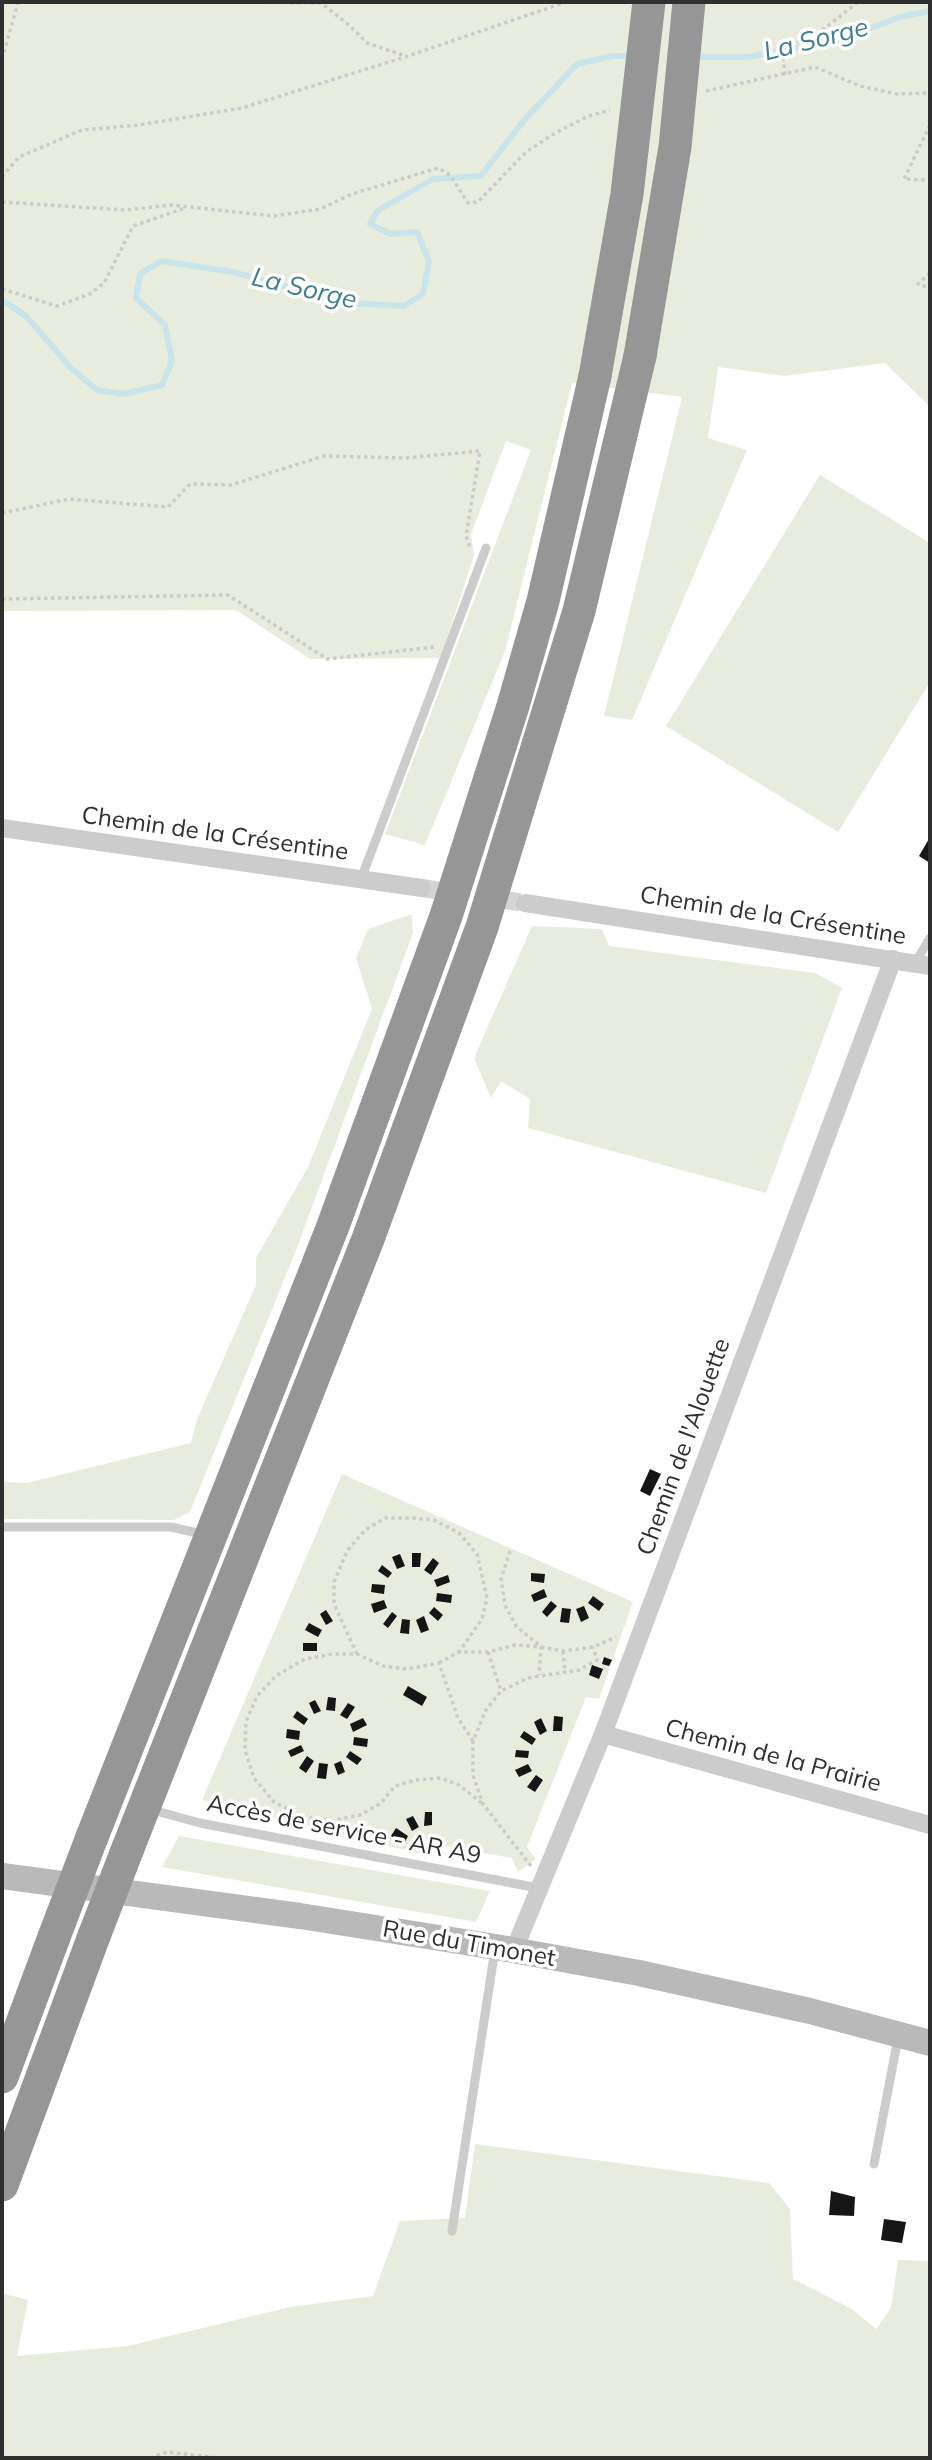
<!DOCTYPE html>
<html>
<head>
<meta charset="utf-8">
<style>
  body { margin:0 }
  #map { position:relative; width:932px; height:2460px; overflow:hidden; background:#fff; font-family:Mulish,sans-serif }
  canvas { display:block }
  .frame { position:absolute; inset:0; border:4px solid #2f2f2f; pointer-events:none }
</style>
</head>
<body>
<div id="map">
<canvas width="932" height="2460"></canvas>
<div class="frame"></div>
</div>
<script>
const context = document.querySelector('canvas').getContext('2d');
context.lineJoin = 'round';
function fillPath(path, color) { context.fillStyle = color; context.fill(path, 'evenodd'); }
const toPath = rows => new Path2D(rows.map(r => 'M' + r).join(''));
function trace(path, color, width, dash) { context.strokeStyle = color; context.lineWidth = width; context.lineCap = dash ? 'butt' : 'round'; context.setLineDash(dash || []); context.stroke(path); }
function write(font, color, halo, rows, align = 'center') {
  context.font = font + ' Mulish,sans-serif'; context.lineWidth = 7; context.setLineDash([]); context.textBaseline = 'middle'; context.strokeStyle = halo; context.fillStyle = color; for (const [text, x, y, turn = 0] of rows) {
    context.save(); context.translate(x, y); context.rotate((+turn || 0) * Math.PI / 180); context.textAlign = isNaN(turn) ? turn : align; if (halo) context.strokeText(text, 0, 0); context.fillText(text, 0, 0); context.restore();
  }
}
fillPath(toPath([
  [2,2,930,2,930,407,885,363,784,376,718,367,708,438,747,450,632,720,604,716,682,397,572,383,505,651,425,845,385,834,531,450,506,441,471,534,474,555,441,658,310,659,236,610,2,611],
  [820,475,930,543,930,682,838,832,666,726],
  [412,914,413,933,298,1245,190,1512,174,1520,2,1519,2,1482,27,1483,191,1443,197,1419,256,1285,256,1258,308,1167,372,1009,356,958,368,929],
  [532,926,602,929,609,946,815,973,842,988,766,1193,528,1128,530,1099,501,1081,491,1098,474,1058],
  [342,1474,633,1602,599,1699,586,1697,527,1847,536,1859,518,1872,512,1858,437,1845,429,1856,202,1800],
  [179,1836,490,1891,476,1922,162,1867],
  [475,2144,769,2183,790,2209,793,2279,852,2309,876,2329,891,2308,898,2260,930,2261,930,2458,2,2458,2,2293,28,2300,17,2356,128,2346,290,2307,373,2296,400,2221,465,2218]
]), '#e8ecdd');
trace(toPath([
  [694,57,748,57,840,40,900,17,930,11],
  [2,300,26,316,71,368,97,390,124,394,162,385,172,361,165,325,136,298,140,274,161,261,233,272,346,303,404,306,423,294,429,261,417,232,390,234,370,224,377,211,433,179,481,176,525,119,577,64,612,56,634,56]
]), '#cae4eb', 6);
fillPath(toPath([
  [930,837,930,863,919,856],
  [650,1469,661,1474,650,1496,640,1491],
  [412,1553,421,1553,420,1567,412,1567],
  [400,1554,405,1566,397,1569,392,1557],
  [433,1558,439,1563,431,1575,424,1570],
  [382,1565,392,1573,388,1578,378,1571],
  [531,1573,545,1574,544,1583,531,1581],
  [448,1575,450,1582,437,1587,434,1580],
  [372,1584,385,1585,384,1594,371,1592],
  [544,1589,547,1597,534,1602,531,1595],
  [437,1593,452,1595,451,1603,436,1601],
  [593,1596,604,1604,599,1611,588,1603],
  [384,1600,387,1608,374,1613,371,1604],
  [551,1601,557,1606,547,1617,542,1612],
  [584,1606,589,1618,581,1622,576,1609],
  [434,1607,443,1615,438,1621,429,1613],
  [562,1608,571,1609,569,1623,560,1622],
  [326,1610,333,1621,326,1625,320,1614],
  [392,1612,397,1616,388,1628,383,1624],
  [424,1616,429,1630,421,1633,416,1620],
  [402,1619,410,1620,409,1634,400,1633],
  [309,1623,322,1630,318,1637,305,1630],
  [303,1643,317,1643,317,1651,303,1651],
  [604,1657,612,1660,609,1666,602,1664],
  [592,1665,603,1669,599,1679,589,1675],
  [408,1686,427,1697,422,1706,403,1695],
  [328,1697,336,1698,335,1711,326,1710],
  [315,1700,321,1711,314,1714,309,1703],
  [348,1703,355,1707,347,1719,340,1715],
  [297,1711,308,1719,304,1725,293,1717],
  [554,1716,563,1717,562,1731,553,1731],
  [363,1718,367,1725,353,1732,350,1724],
  [541,1718,547,1731,540,1735,534,1722],
  [287,1729,300,1731,299,1740,286,1738],
  [524,1731,536,1739,532,1745,520,1737],
  [354,1737,368,1739,367,1747,353,1745],
  [301,1745,304,1751,291,1757,288,1751],
  [516,1750,529,1751,528,1758,515,1757],
  [350,1751,362,1759,357,1765,346,1757],
  [307,1756,314,1761,306,1773,299,1768],
  [341,1761,345,1772,338,1775,334,1764],
  [319,1763,328,1764,326,1779,317,1778],
  [528,1764,532,1771,519,1777,515,1770],
  [536,1775,543,1780,535,1792,527,1787],
  [425,1812,432,1812,432,1825,424,1826],
  [413,1816,419,1827,412,1831,406,1819],
  [396,1828,408,1836,404,1844,391,1836],
  [831,2191,855,2197,854,2216,829,2215],
  [884,2219,906,2222,902,2243,881,2240]
]), '#161616');
trace(toPath([
  [422,888,525,903]
]), '#d5d5d5', 18, [18, 9]);
trace(toPath([
  [241,2,321,3,349,25,367,43,406,56],
  [2,59,18,2],
  [785,75,782,50,820,32,858,2],
  [706,91,815,67,860,86,897,94,930,93],
  [930,125,904,179,930,180],
  [2,177,19,157,82,130,139,125,242,108,408,56,566,2],
  [2,202,126,210,171,205,274,216,320,209,352,194,438,168,450,175,468,203,478,202,526,152,555,133,589,116,610,110],
  [930,273,918,284,930,288],
  [2,289,57,306,90,294,104,283,133,226,185,208],
  [2,513,69,499,168,507,190,484,231,485,324,456,405,458,480,451,466,536,470,547],
  [2,599,228,595,327,659,435,647],
  [510,1551,501,1579,505,1605,516,1626,541,1647,563,1651,593,1647,616,1637],
  [563,1651,565,1673],
  [488,1652,501,1691],
  [357,1654,334,1604,334,1582,347,1551,365,1530,385,1518,412,1518,434,1520,459,1533,477,1554,487,1598,482,1619,459,1652],
  [439,1663,459,1652,488,1652,515,1645,541,1647,539,1675],
  [473,1741,458,1718,439,1663,407,1669,383,1666,357,1654,333,1654,305,1659,277,1675,257,1696,246,1722,245,1750,254,1778,274,1802,304,1817,331,1821,360,1815,381,1803,395,1786,416,1780,441,1778,459,1785,483,1804],
  [531,1866,483,1804,473,1775,473,1741,486,1710,501,1691,528,1678,579,1670,597,1660,593,1647],
  [150,2458,167,2452,219,2458]
]), '#ccc', 3.5, [3.5, 3.5]);
trace(toPath([
  [361,879,486,548],
  [915,963,930,938],
  [2,1527,171,1527,206,1535],
  [149,1809,200,1823,538,1888],
  [874,2164,898,2038],
  [452,2231,495,1949]
]), '#ccc', 9);
trace(toPath([
  [2,828,422,888],
  [525,903,930,966],
  [603,1734,930,1825],
  [514,1950,603,1734,893,959]
]), '#ccc', 18);
trace(toPath([
  [2,1876,300,1916,496,1947,639,1973,810,2011,930,2043]
]), '#b9b9b9', 26);
trace(toPath([
  [92,1837,333,1226,446,916,513,706,543,601,595,376],
  [128,1848,368,1239,482,927,579,611,640,356],
  [2,2077,54,1937],
  [2,2185,94,1936]
]), '#969696', 33);
trace(toPath([
  [640,356,675,147,689,2],
  [595,376,627,194,649,2],
  [94,1936,128,1848],
  [54,1937,92,1837]
]), '#969696', 33);
write('24px', '#2f2f2f', '#fff', [
  ["Chemin de la Crésentine",215,834,8],
  ["Chemin de la Crésentine",773,916,9],
  ["Chemin de l'Alouette",684,1447,-70],
  ["Chemin de la Prairie",773,1756,15],
  ["Accès de service - AR A9",344,1830,11],
  ["Rue du Timonet",469,1944,10]
]);
write('italic 26px', '#3e7f8f', '#fff', [
  ["La Sorge",816,40,-14],
  ["La Sorge",304,289,13]
]);
</script>
</body>
</html>
